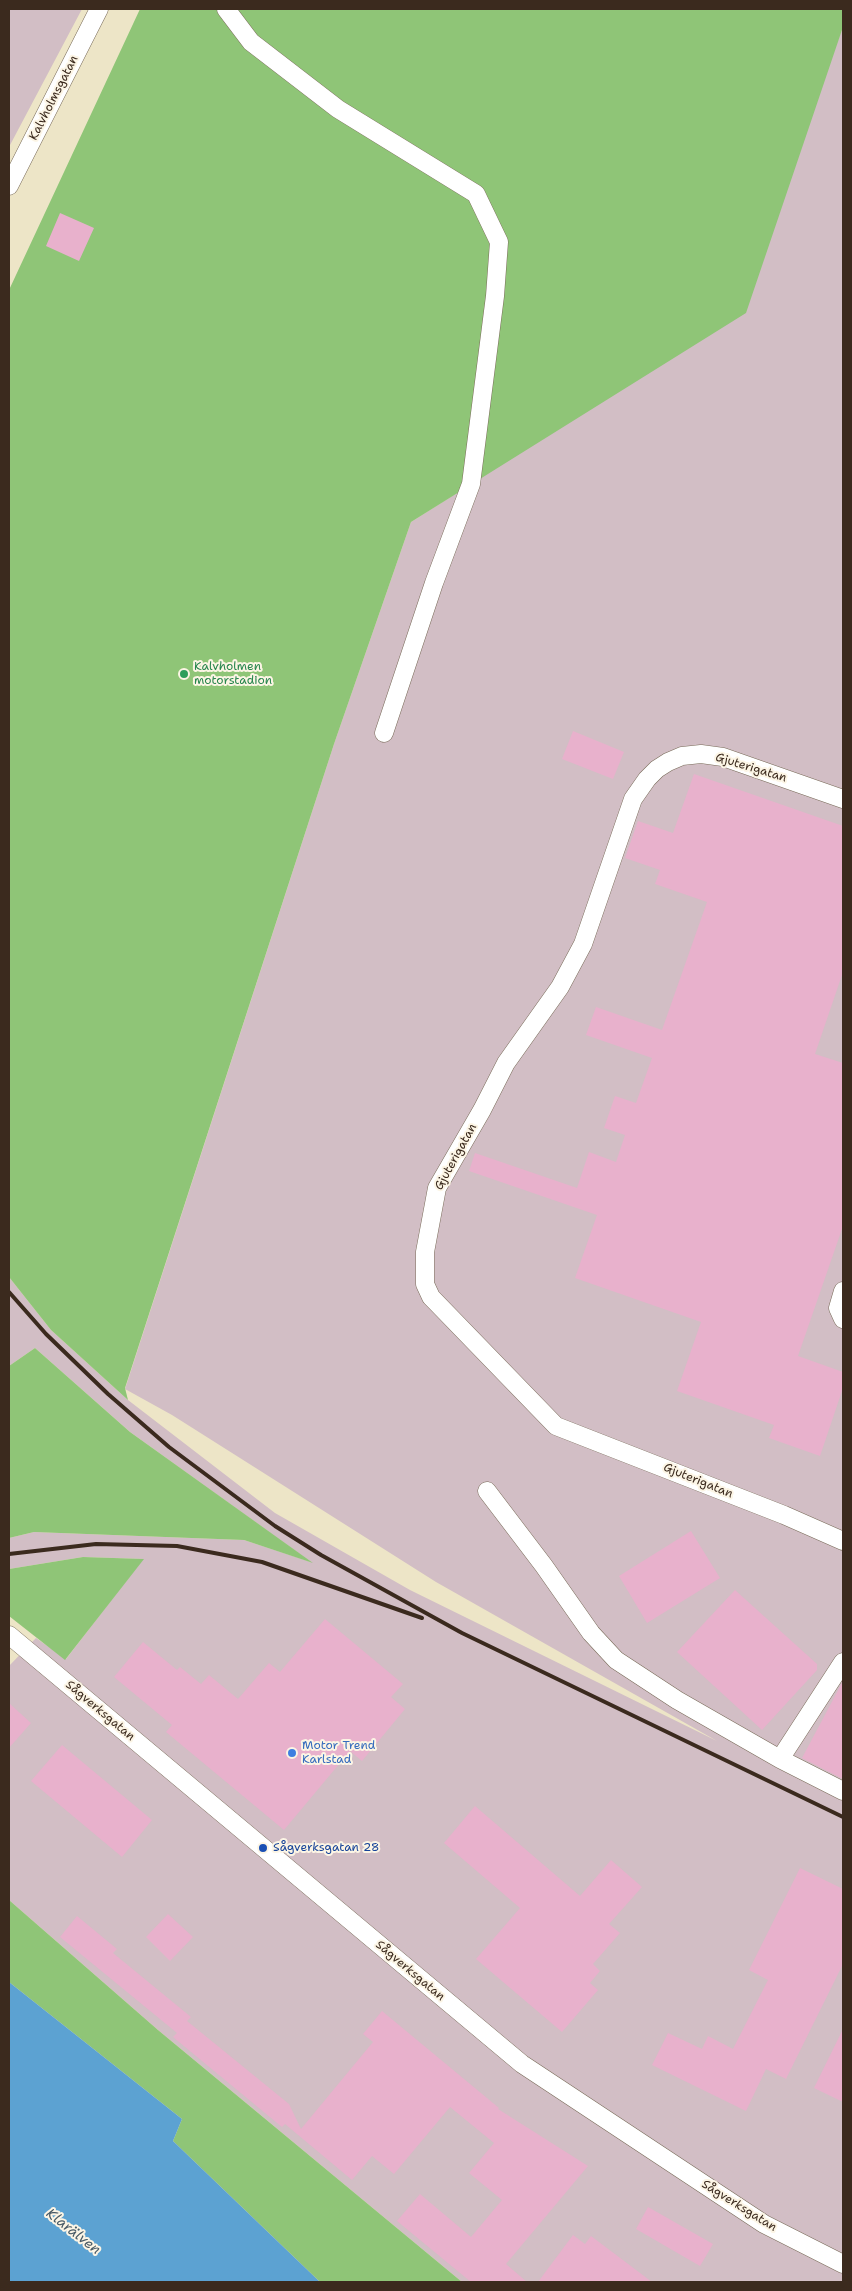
<!DOCTYPE html>
<html>
<head>
<meta charset="utf-8">
<style>
  body { margin:0 }
  #map { position:relative; width:852px; height:2291px; overflow:hidden; background:#ede5c7; font-family:"Shantell Sans",sans-serif }
  canvas { display:block }
  .frame { position:absolute; inset:0; border:10px solid #3b2a1e; pointer-events:none }
</style>
</head>
<body>
<div id="map">
<canvas width="852" height="2291"></canvas>
<div class="frame"></div>
</div>
<script>
const context = document.querySelector('canvas').getContext('2d');
context.lineJoin = 'round';
function fillPath(path, color) { context.fillStyle = color; context.fill(path, 'evenodd'); }
const toPath = rows => new Path2D(rows.map(r => 'M' + r).join(''));
function trace(path, color, width, dash) { context.strokeStyle = color; context.lineWidth = width; context.lineCap = dash ? 'butt' : 'round'; context.setLineDash(dash || []); context.stroke(path); }
function write(font, color, halo, rows, align = 'center') {
  context.font = font + ' "Shantell Sans",sans-serif'; context.lineWidth = 4; context.setLineDash([]); context.textBaseline = 'middle'; context.strokeStyle = halo; context.fillStyle = color; for (const [text, x, y, turn = 0] of rows) {
    context.save(); context.translate(x, y); context.rotate((+turn || 0) * Math.PI / 180); context.textAlign = isNaN(turn) ? turn : align; if (halo) context.strokeText(text, 0, 0); context.fillText(text, 0, 0); context.restore();
  }
}
fillPath(toPath([
  [9,9,82,9,9,147],
  [843,27,843,2282,462,2282,158,2030,9,1900,9,1666,36,1638,66,1659,143,1559,83,1557,9,1569,9,1538,34,1532,244,1540,311,1562,130,1432,35,1348,9,1366,9,1277,51,1330,128,1400,275,1513,410,1590,717,1741,436,1582,172,1415,125,1389,334,744,411,522,471,484,838,40]
]), '#d2bec5');
fillPath(toPath([
  [140,9,843,9,843,27,746,313,411,522,334,744,125,1388,128,1400,51,1330,9,1277,9,290],
  [35,1348,130,1432,313,1563,244,1540,34,1532,9,1538,9,1366],
  [83,1557,144,1559,65,1660,9,1616,9,1569],
  [9,1900,158,2030,462,2282,320,2282,173,2141,182,2119,9,1982]
]), '#8fc577');
fillPath(toPath([
  [9,1982,182,2119,173,2141,320,2282,9,2282]
]), '#5ca2d2');
fillPath(toPath([
  [60,213,94,228,79,261,46,246],
  [573,731,624,752,613,779,562,759],
  [694,774,843,826,843,972,815,1054,843,1063,843,1226,798,1356,843,1372,843,1388,820,1456,769,1438,774,1425,677,1391,701,1322,575,1278,597,1215,469,1171,475,1153,577,1188,589,1152,616,1162,625,1135,604,1128,615,1096,636,1103,652,1058,586,1035,596,1007,662,1030,707,902,655,884,660,870,625,858,638,821,673,833],
  [691,1531,720,1578,647,1623,619,1576],
  [735,1590,817,1664,817,1670,762,1730,677,1652],
  [325,1619,403,1684,391,1697,405,1709,362,1761,350,1751,284,1830,166,1732,172,1725,114,1677,143,1642,177,1670,180,1667,201,1684,209,1675,238,1699,269,1663,280,1672],
  [843,1681,843,1779,802,1758],
  [9,1703,31,1723,9,1748],
  [62,1745,152,1820,122,1857,31,1781],
  [475,1806,580,1896,611,1860,642,1887,609,1924,620,1933,593,1964,600,1971,590,1983,598,1990,562,2032,476,1959,520,1908,444,1843],
  [800,1868,843,1889,843,1964,786,2079,766,2069,746,2111,652,2065,668,2033,702,2049,708,2036,733,2049,768,1980,749,1970],
  [168,1914,193,1937,170,1961,146,1937],
  [77,1916,117,1949,113,1953,191,2017,187,2021,289,2104,301,2129,373,2042,363,2034,382,2011,499,2108,498,2109,588,2166,506,2264,527,2282,471,2282,397,2221,420,2194,471,2237,502,2200,469,2173,494,2143,450,2107,394,2174,372,2156,352,2180,285,2124,282,2127,173,2037,177,2033,60,1937],
  [843,2029,843,2102,814,2088],
  [648,2207,713,2244,700,2266,636,2229],
  [573,2235,585,2244,591,2236,652,2282,538,2282]
]), '#e8b1cc');
const minor = toPath([
  [226,9,251,42,338,109,476,194,499,242,495,296,471,484,434,583,384,733],
  [9,186,99,9],
  [843,799,723,757,701,754,682,756,668,762,657,769,647,779,633,799,583,944,560,987,506,1063,482,1110,437,1188,425,1252,425,1284,431,1297,556,1426,784,1515,843,1541],
  [843,1291,838,1308,843,1319],
  [487,1491,544,1566,591,1633,616,1660,677,1700,780,1759,843,1791],
  [9,1635,522,2064,764,2224,843,2264],
  [780,1759,843,1662]
]);
trace(minor, '#796b59', 19);
trace(minor, '#fff', 18);
trace(toPath([
  [9,1292,46,1334,108,1394,169,1447,275,1526,321,1555,462,1633,843,1817],
  [9,1554,96,1544,177,1546,262,1562,422,1618]
]), '#3b2a1e', 4);
for (const [x, y, r, color] of [
  [184,674,5,"#2e9e5b"],
  [292,1753,5,"#3f7fe0"],
  [263,1848,5,"#1a4fb4"]
]) { const dot = new Path2D(); dot.arc(x, y, r, 0, 2 * Math.PI); context.fillStyle = color; context.fill(dot); trace(dot, '#fcf5e5', 2); }
write('12px', '#3b2a1e', '#fcf5e5', [
  ["Kalvholmsgatan",54,98,-63],
  ["Gjuterigatan",751,768,17],
  ["Gjuterigatan",456,1157,-61],
  ["Gjuterigatan",698,1481,22],
  ["Sågverksgatan",100,1711,40],
  ["Sågverksgatan",410,1971,40],
  ["Sågverksgatan",739,2206,32]
]);
write('12px', '#27864d', '#fcf5e5', [
  ["Kalvholmen",194,667],
  ["motorstadion",194,681]
], 'left');
write('12px', '#366cbe', '#fcf5e5', [
  ["Motor Trend",302,1746],
  ["Karlstad",302,1760]
], 'left');
write('12px', '#164399', '#fcf5e5', [
  ["Sågverksgatan 28",273,1848]
], 'left');
write('italic 14px', '#485a66', '#fcf5e5', [
  ["Klarälven",73,2232,38]
]);
</script>
</body>
</html>
